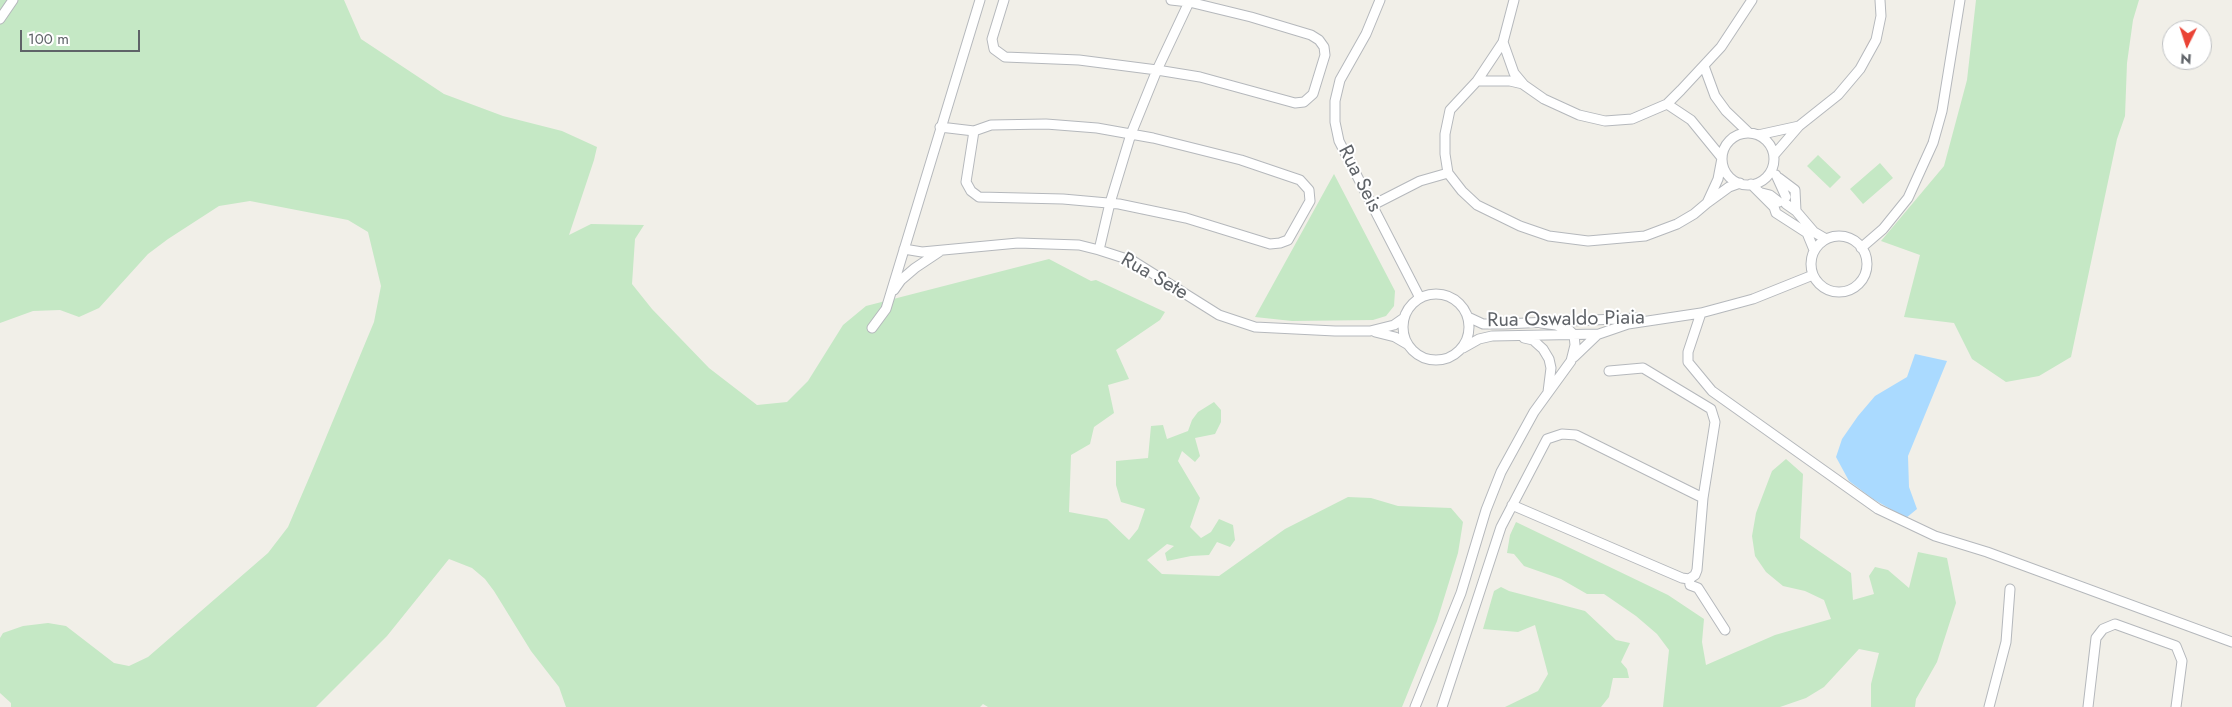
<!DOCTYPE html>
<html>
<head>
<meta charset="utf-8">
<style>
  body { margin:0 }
  #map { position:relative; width:2232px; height:707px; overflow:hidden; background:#f1efe8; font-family:Jost,sans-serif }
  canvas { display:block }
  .north { position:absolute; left:2162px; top:20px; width:50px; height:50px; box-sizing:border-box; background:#fff; border:1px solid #bfc1c3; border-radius:50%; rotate:184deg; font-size:14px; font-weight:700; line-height:20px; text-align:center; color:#5f6368 }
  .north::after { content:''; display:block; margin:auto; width:18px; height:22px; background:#ea4335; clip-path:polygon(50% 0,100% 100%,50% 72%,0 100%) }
  .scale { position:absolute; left:20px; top:30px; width:120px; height:22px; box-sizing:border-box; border:2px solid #5f6368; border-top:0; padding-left:6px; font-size:15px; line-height:18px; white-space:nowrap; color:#5f6368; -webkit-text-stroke:4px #fff; paint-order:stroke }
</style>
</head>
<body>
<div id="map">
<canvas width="2232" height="707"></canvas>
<div class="north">N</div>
<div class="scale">100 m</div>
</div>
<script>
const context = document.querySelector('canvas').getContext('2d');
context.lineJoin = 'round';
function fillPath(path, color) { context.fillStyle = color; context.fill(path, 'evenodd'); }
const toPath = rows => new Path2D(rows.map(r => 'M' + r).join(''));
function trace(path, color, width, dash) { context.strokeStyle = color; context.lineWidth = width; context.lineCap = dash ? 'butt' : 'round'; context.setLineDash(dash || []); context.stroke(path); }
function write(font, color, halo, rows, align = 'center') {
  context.font = font + ' Jost,sans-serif'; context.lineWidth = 4; context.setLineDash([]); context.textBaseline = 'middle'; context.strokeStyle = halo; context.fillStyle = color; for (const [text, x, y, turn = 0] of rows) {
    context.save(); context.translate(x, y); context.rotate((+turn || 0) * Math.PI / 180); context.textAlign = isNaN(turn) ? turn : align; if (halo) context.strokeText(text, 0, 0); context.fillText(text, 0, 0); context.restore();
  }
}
fillPath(toPath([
  [0,0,344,0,361,39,444,94,503,116,562,131,597,147,594,160,569,235,591,224,644,225,635,239,632,284,652,309,709,368,757,405,787,402,808,381,843,325,866,306,1049,259,1091,281,1096,280,1165,312,1160,320,1116,350,1129,379,1108,385,1114,413,1094,427,1090,444,1071,455,1069,512,1107,519,1129,540,1138,529,1145,509,1121,502,1116,485,1116,461,1148,458,1151,426,1163,425,1167,439,1188,431,1192,420,1198,412,1214,402,1221,410,1221,422,1215,434,1195,438,1200,456,1195,462,1182,451,1178,461,1200,498,1190,527,1201,538,1211,532,1219,519,1233,525,1235,540,1230,547,1217,542,1209,555,1191,556,1167,561,1165,553,1174,546,1167,544,1147,560,1162,574,1219,576,1285,529,1348,497,1371,498,1398,506,1451,508,1463,522,1458,553,1437,621,1402,707,988,707,983,704,980,707,566,707,559,687,531,651,494,591,485,579,472,568,449,559,387,636,316,707,11,707,11,703,0,693,0,638,3,633,23,626,48,623,66,626,114,663,129,666,148,657,268,553,288,527,312,471,374,322,381,286,368,232,348,220,250,201,219,206,168,239,148,254,99,308,79,317,60,310,33,311,0,323],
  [1976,0,2139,0,2133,20,2127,63,2125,116,2117,139,2071,357,2039,376,2006,382,1972,359,1954,323,1904,317,1920,255,1881,241,1944,166,1967,80],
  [1818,155,1841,177,1830,188,1807,166],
  [1880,163,1893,178,1863,204,1850,189],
  [1334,174,1395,291,1394,306,1386,316,1373,320,1292,321,1255,317],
  [1786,459,1803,474,1800,538,1851,573,1853,600,1874,594,1869,576,1875,567,1888,570,1909,588,1918,552,1947,558,1956,603,1937,662,1916,699,1915,707,1871,707,1871,684,1879,653,1859,649,1824,687,1806,698,1780,707,1663,707,1669,650,1657,634,1636,616,1604,594,1587,594,1561,579,1524,566,1514,554,1507,553,1510,535,1516,522,1668,595,1704,619,1702,642,1706,665,1775,635,1831,619,1824,600,1805,591,1783,586,1766,572,1755,556,1752,536,1756,513,1772,471],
  [1501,587,1509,591,1585,611,1616,640,1630,643,1621,662,1627,669,1629,678,1613,678,1609,697,1601,707,1505,707,1538,691,1548,674,1535,625,1518,632,1483,629,1494,591]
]), '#c5e8c5');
fillPath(toPath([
  [1915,354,1947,361,1908,456,1909,487,1917,509,1906,518,1873,499,1849,481,1836,457,1842,439,1858,416,1875,396,1907,377]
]), '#aadaff');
const minor = toPath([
  [1004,0,992,39,994,49,1005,57,1079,60,1157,70,1200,77,1295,103,1304,102,1313,94,1325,55,1324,47,1319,40,1311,35,1251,17,1189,2,1171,0],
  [1380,0,1366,34,1340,80,1335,101,1335,122,1339,141,1420,298],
  [1514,0,1503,42,1477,81,1450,110,1445,134,1445,154,1448,173,1462,191,1477,205,1520,226,1549,236,1588,241,1645,236,1677,224,1694,214,1707,203],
  [0,19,13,0],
  [1503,42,1514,73,1524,85,1544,99,1579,115,1605,121,1632,119,1667,104,1681,90,1721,47,1752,0],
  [1704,66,1715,96,1726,111,1749,133],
  [1477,81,1510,81,1523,84],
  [1667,104,1691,120,1722,158,1718,179,1707,203,1729,187,1740,183],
  [1799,126,1838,95,1860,69,1876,40,1881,16,1880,0],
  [940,127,974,131,991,125,1046,124,1097,128,1153,138,1241,160,1300,180,1309,190,1310,201,1288,240,1280,243,1270,244,1186,218,1119,204,1063,199,979,197,971,191,966,182,974,131],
  '1722 159a26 26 0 1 1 52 0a26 26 0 1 1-52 0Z',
  [1758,135,1799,126,1774,155],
  [1776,175,1786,197],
  [1779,178,1795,190,1796,211],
  [1751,184,1774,207,1776,213,1807,233,1814,250],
  [1762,193,1770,195,1779,202],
  [1786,204,1796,211,1814,232,1826,239],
  [1373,205,1420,181,1448,173],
  '1811 264a28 28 0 1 1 56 0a28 28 0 1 1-56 0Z',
  [1861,248,1883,229,1908,198,1933,143,1942,111,1960,0],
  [904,249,922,252,1018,243,1079,245,1099,250,1133,261,1219,315,1255,327,1335,331,1370,331,1394,325,1404,318],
  [1099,250,1110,203,1131,134,1157,70,1190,0],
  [894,290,901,280,915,268,939,252],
  '1403 327a33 33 0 1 1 66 0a33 33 0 1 1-66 0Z',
  [1701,313,1688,352,1688,362,1712,391,1878,509,1935,536,1987,552,2232,642],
  [1468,317,1483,324,1504,324,1638,318],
  [872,328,886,309,980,0],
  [1375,332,1395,337,1407,344],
  [1524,338,1533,340,1543,349,1549,359,1551,368,1548,392],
  [1463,348,1479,339,1492,336,1599,334,1628,324,1701,313,1753,299,1813,275],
  [1574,357,1597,335],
  [1512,505,1682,578,1689,579,1695,575,1697,570,1703,498],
  [1689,579,1690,585,1698,588,1725,630],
  [1415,707,1461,593,1486,510,1501,472,1534,412,1571,361,1575,345,1574,335,1569,330,1556,325,1541,323],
  [1442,707,1501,527,1547,439,1562,434,1576,435,1703,498,1715,422,1711,409,1643,368,1609,371],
  [1989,707,2006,642,2010,589],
  [2088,707,2096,638,2103,629,2115,624,2176,646,2182,661,2176,707]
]);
trace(minor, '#b5b8bc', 11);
trace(minor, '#fff', 9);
write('20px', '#5f6368', '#fff', [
  ["Rua Seis",1359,179,63],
  ["Rua Sete",1154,277,30],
  ["Rua Oswaldo Piaia",1566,320,-1]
]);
</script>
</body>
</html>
